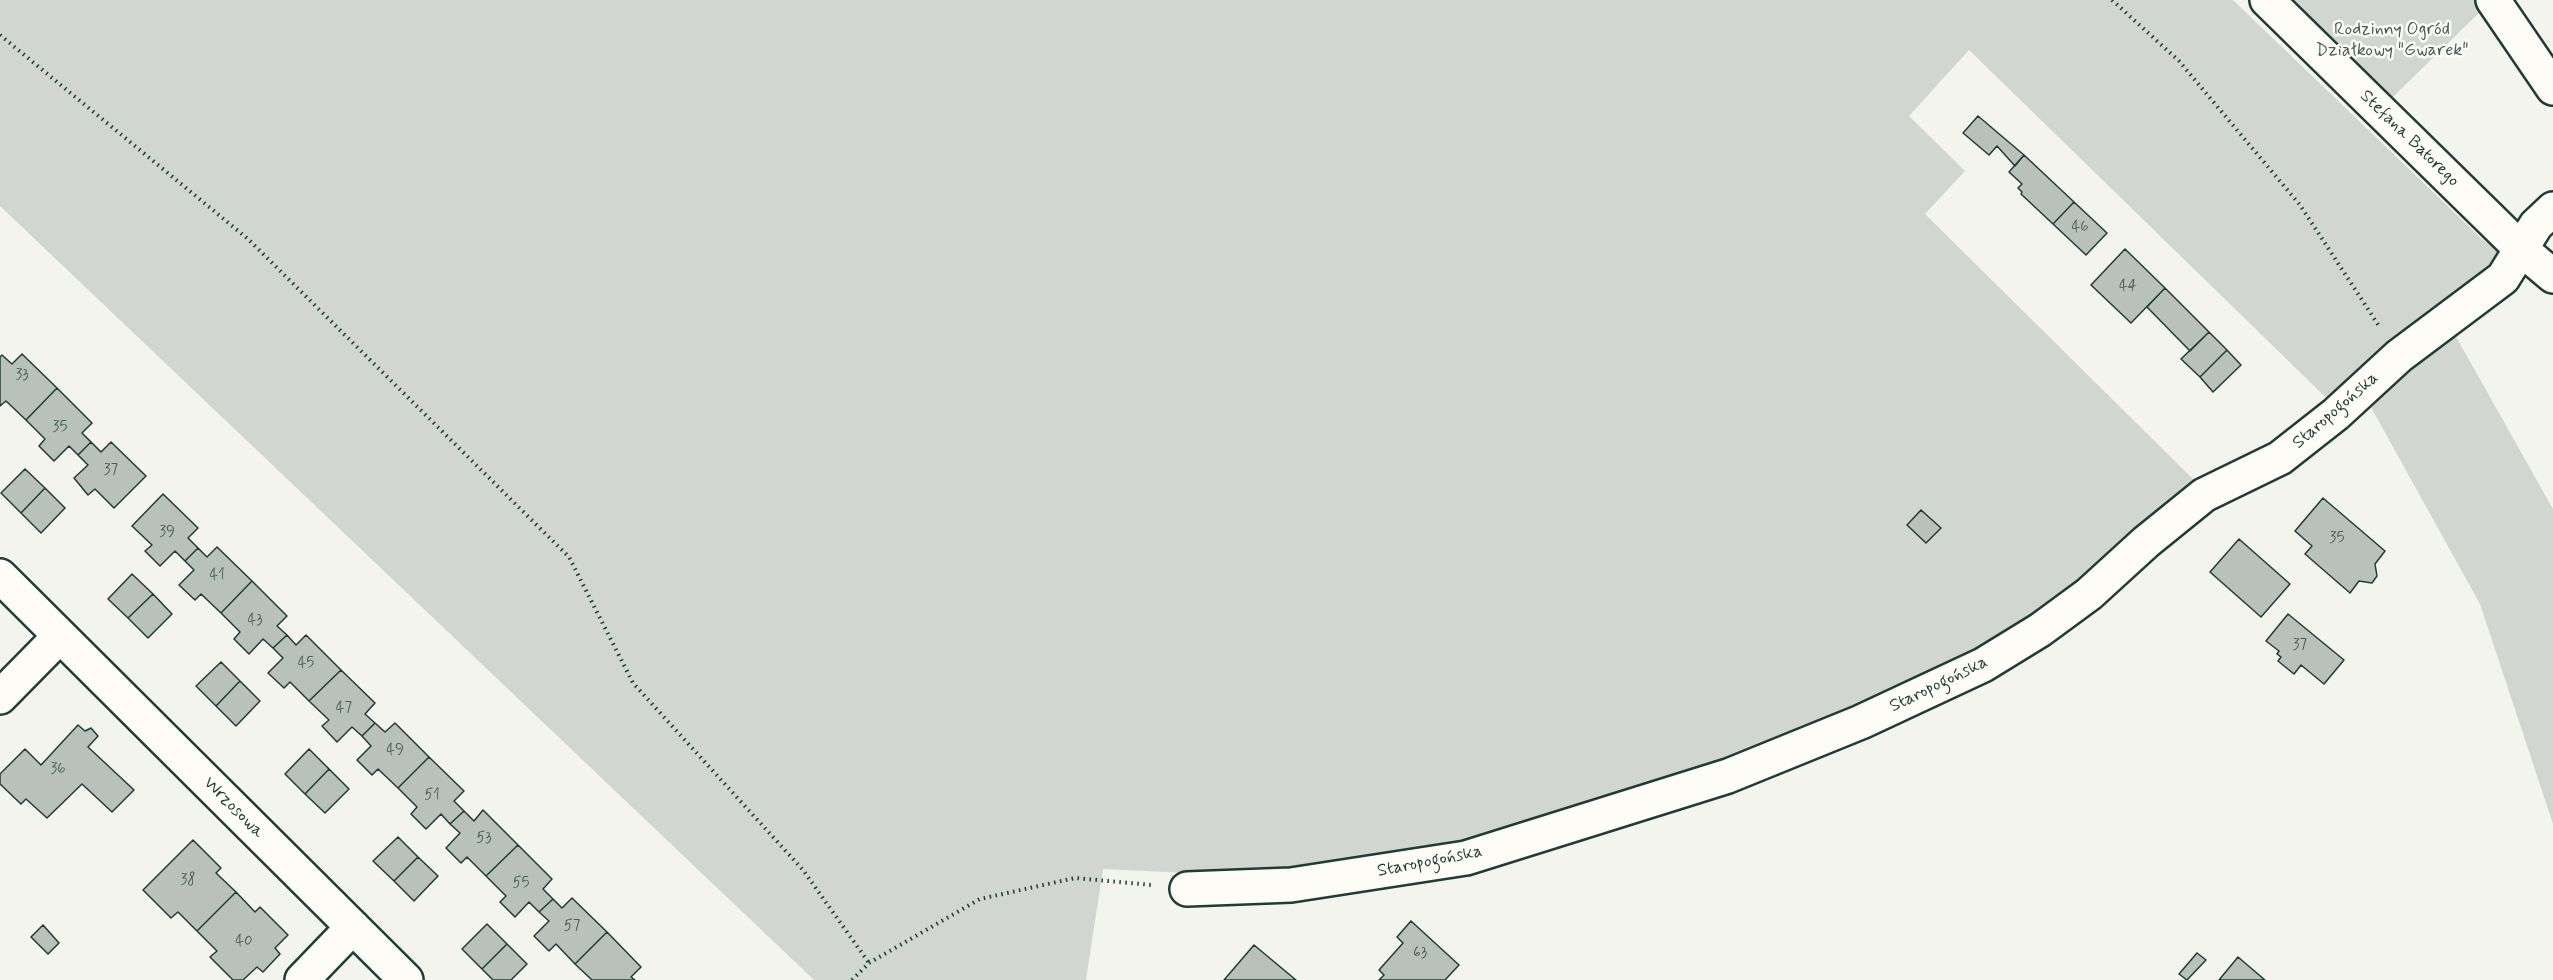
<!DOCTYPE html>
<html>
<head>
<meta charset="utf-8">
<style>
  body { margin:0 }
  canvas { display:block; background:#f4f4ef }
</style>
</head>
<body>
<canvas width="2553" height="980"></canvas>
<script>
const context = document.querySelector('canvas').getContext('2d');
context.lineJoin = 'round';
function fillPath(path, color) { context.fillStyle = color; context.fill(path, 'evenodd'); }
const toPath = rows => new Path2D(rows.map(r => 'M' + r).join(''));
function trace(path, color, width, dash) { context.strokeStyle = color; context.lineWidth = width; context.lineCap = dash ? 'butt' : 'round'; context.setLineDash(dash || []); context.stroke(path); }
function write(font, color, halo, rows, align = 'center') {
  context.font = font + ' Mynerve,sans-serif'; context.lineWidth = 5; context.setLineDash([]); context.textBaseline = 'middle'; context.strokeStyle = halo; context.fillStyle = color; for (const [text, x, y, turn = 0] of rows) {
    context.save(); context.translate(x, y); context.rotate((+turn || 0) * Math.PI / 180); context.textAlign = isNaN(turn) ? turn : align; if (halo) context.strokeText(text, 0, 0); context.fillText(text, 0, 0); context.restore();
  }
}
fillPath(toPath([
  [0,0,2233,0,2483,240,2526,269,2450,326,2553,509,2553,824,2480,604,2367,400,2347,418,1969,50,1909,116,1965,171,1925,214,2198,484,2077,585,1990,649,1722,762,1463,847,1291,878,1103,869,1086,980,814,980,0,206],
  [2290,0,2492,0,2392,98]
]), '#d1d6d1');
const building = toPath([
  [1978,116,2024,155,2015,166,1997,146,1989,155,1963,133,1978,116],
  [2024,155,2074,202,2053,224,2021,194,2022,192,2018,188,2022,184,2009,172,2024,155],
  [2074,202,2107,233,2086,255,2053,224,2074,202],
  [2125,249,2165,288,2131,323,2091,285,2125,249],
  [2165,288,2209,332,2190,351,2147,307,2165,288],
  [2209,332,2227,350,2200,377,2181,359,2209,332],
  [2227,350,2241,365,2213,392,2200,377,2227,350],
  [22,354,57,388,26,420,6,401,0,406,0,357,2,355,12,364,22,354],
  [57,388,92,423,82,433,91,442,78,455,69,446,54,461,39,446,45,439,26,420,57,388],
  [91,442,101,452,111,442,146,476,114,508,95,489,88,495,74,478,88,465,78,455,91,442],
  [25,469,45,488,21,513,1,493,25,469],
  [45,488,65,508,41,533,21,513,45,488],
  [163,494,198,528,188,538,198,548,185,561,175,551,160,566,145,551,152,545,132,526,163,494],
  [2323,498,2385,551,2375,564,2377,576,2372,583,2359,581,2350,593,2305,554,2312,546,2295,531,2323,498],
  [1921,510,1941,528,1926,543,1907,525,1921,510],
  [2239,539,2290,584,2261,617,2210,572,2239,539],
  [217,547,252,581,221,613,201,594,195,600,179,585,194,570,185,561,198,548,207,557,217,547],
  [132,574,153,594,128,618,108,599,132,574],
  [252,581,287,616,277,626,287,635,273,648,263,639,249,654,234,639,240,632,221,613,252,581],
  [153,594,172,614,148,638,128,618,153,594],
  [2288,614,2344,660,2324,684,2301,665,2294,674,2278,661,2281,657,2277,654,2279,651,2266,641,2288,614],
  [287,635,296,645,306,635,341,670,309,701,290,682,284,688,268,673,283,658,273,648,287,635],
  [221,662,240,681,216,706,196,686,221,662],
  [341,670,375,703,365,714,375,723,362,736,352,727,337,742,322,726,329,720,309,701,341,670],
  [240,681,260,701,236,726,216,706,240,681],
  [375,723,385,732,395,723,429,757,398,788,378,769,372,775,357,760,371,746,362,736,375,723],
  [78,725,85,731,91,728,98,736,88,747,134,790,112,812,82,784,47,818,26,799,21,804,0,784,0,774,25,749,41,765,78,725],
  [309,749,329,769,305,794,285,774,309,749],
  [429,757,464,791,454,801,464,811,450,824,441,814,426,829,411,814,417,807,398,788,429,757],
  [329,769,349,789,325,813,305,794,329,769],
  [483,810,518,845,486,876,467,857,461,863,446,848,460,833,450,824,464,811,474,821,483,810],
  [398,837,418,857,394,881,373,861,398,837],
  [193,840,221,868,216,873,236,892,197,931,178,912,171,918,143,890,193,840],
  [518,845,552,879,543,889,553,899,539,912,529,902,515,917,500,902,506,896,486,876,518,845],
  [418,857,438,876,414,901,394,881,418,857],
  [236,892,255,912,260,907,288,935,275,948,280,954,263,972,257,967,243,980,233,980,210,957,217,951,197,931,236,892],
  [572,898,607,932,575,964,556,944,549,951,534,936,549,921,539,912,553,899,562,908,572,898],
  [1411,921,1459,965,1445,980,1379,980,1384,975,1379,970,1403,943,1397,937,1411,921],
  [487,924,507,944,482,969,462,949,487,924],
  [43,925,59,943,48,954,31,937,43,925],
  [607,932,641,967,631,977,635,980,592,980,575,964,607,932],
  [507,944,527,964,511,980,493,980,482,969,507,944],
  [1254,945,1296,980,1224,980,1254,945],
  [2197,953,2206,960,2187,980,2179,974,2197,953],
  [2238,957,2265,980,2219,980,2238,957]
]);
fillPath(building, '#b9c1bb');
trace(building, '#1f3d34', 1.5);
const minor = toPath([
  [2267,0,2521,249,2553,276],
  [2493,0,2553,88],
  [0,576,406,980],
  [0,697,60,636],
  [1187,889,1291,885,1466,858,1728,776,1861,722,1983,665,2040,630,2089,594,2146,542,2204,495,2280,458,2336,414,2399,356,2503,278,2536,225,2553,209],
  [302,980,353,927]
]);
trace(minor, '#1f3d34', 38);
trace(toPath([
  [2112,0,2179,61,2300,205,2379,326],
  [0,35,248,239,569,557,633,683,803,870,869,963],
  [852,980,869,963,980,899,1075,878,1152,885]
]), '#1f3d34', 4, [1.5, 4.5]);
trace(minor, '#fdfcf7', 33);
write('15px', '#465e56', null, [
  ["46",2080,228],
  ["44",2128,287],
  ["33",22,376],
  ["35",60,428],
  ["37",111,471],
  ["39",167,533],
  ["35",2337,539],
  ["41",217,576],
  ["43",255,621],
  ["37",2300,646],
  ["45",306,664],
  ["47",344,709],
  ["49",395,751],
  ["36",58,770],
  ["51",432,796],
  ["53",484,839],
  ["38",188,881],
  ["55",521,884],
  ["57",572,927],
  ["40",244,942],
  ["63",1420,954]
]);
write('18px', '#435c53', '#fdfcf7', [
  ["Rodzinny Ogród",2392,30],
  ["Działkowy \"Gwarek\"",2392,51]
]);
write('18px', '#1f3d34', '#fdfcf7', [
  ["Stefana Batorego",2409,139,44],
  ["Staropogońska",2336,411,-41],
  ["Staropogońska",1939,685,-26],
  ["Wrzosowa",233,808,45],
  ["Staropogońska",1430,862,-11]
]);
</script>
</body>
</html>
